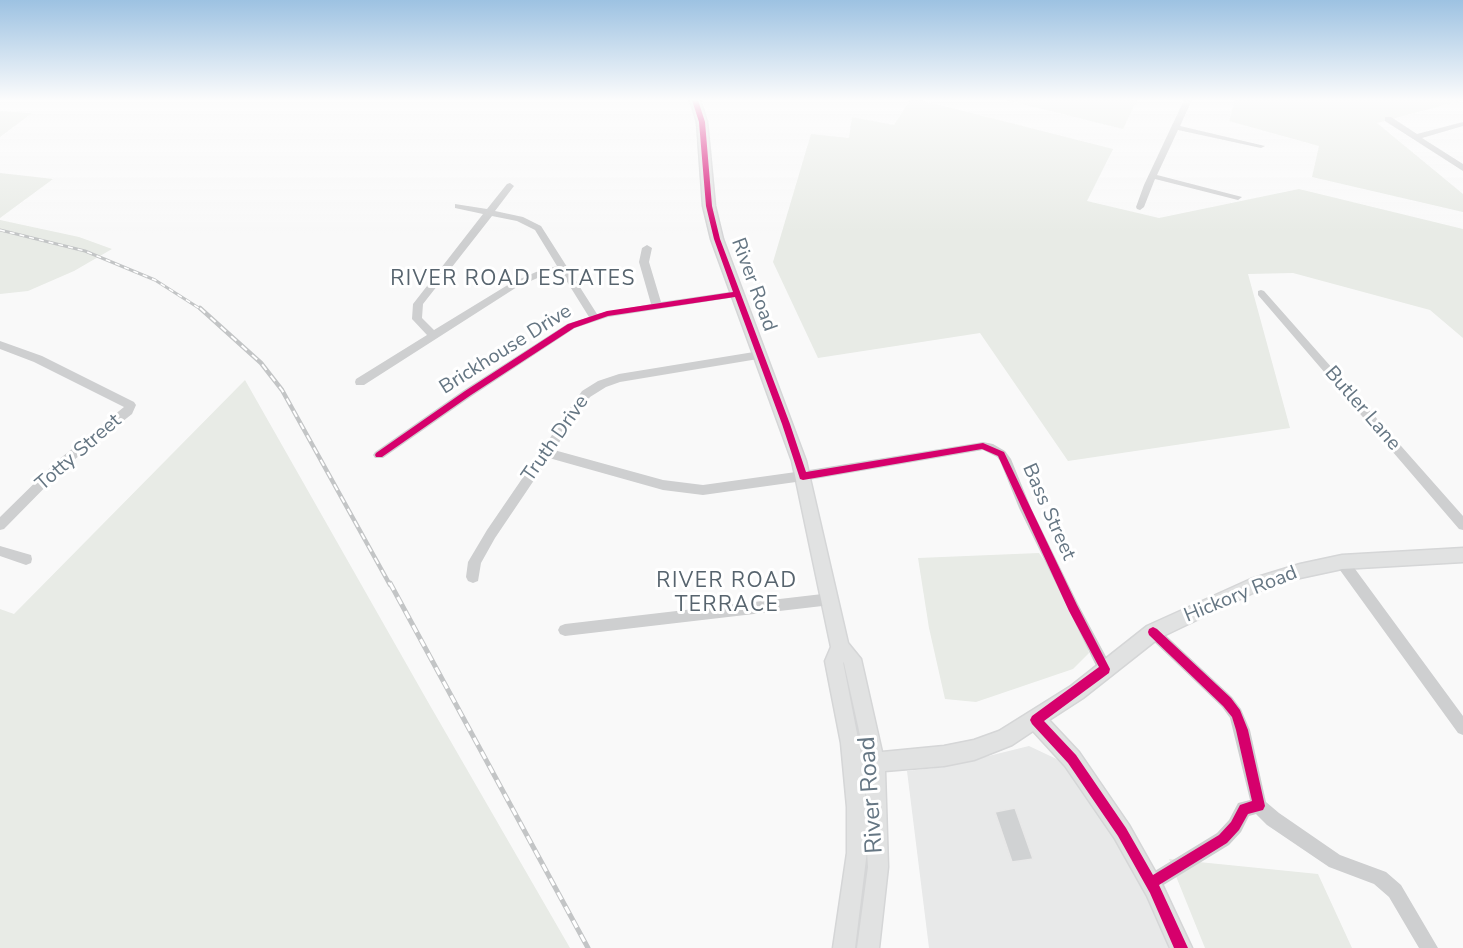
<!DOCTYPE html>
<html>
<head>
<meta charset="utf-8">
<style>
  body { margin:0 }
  canvas { display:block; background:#f9f9f9 }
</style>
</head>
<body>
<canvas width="1463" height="948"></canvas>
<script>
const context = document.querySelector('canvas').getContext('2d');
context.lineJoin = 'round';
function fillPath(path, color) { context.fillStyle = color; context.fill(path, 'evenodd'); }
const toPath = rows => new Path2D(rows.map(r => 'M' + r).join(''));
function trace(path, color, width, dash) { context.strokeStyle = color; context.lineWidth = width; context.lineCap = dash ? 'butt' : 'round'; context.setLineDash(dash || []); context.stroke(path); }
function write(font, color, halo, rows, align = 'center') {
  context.font = font + ' "Nunito Sans",sans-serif'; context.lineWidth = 6; context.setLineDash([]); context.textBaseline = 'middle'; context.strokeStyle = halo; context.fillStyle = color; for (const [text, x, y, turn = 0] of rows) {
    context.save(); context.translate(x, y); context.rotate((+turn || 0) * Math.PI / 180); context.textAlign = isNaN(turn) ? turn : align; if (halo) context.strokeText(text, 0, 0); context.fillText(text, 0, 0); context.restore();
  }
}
fillPath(toPath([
  [1029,746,1065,763,1136,870,1181,948,929,948,907,771,944,767]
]), '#e8e9e9');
fillPath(toPath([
  [910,100,920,100,1113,149,1087,201,1159,218,1299,189,1463,229,1463,338,1430,310,1293,273,1248,274,1290,428,1068,461,980,333,818,358,773,262,811,134,849,138,852,117,894,125],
  [1006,100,1137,100,1123,129],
  [1235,100,1463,100,1377,123,1463,194,1463,212,1312,177,1319,146,1229,121],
  [0,111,32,113,0,137],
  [0,173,53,179,0,218],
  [0,220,79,237,112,249,74,271,28,291,0,294],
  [245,380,428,702,570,948,0,948,0,609,14,614],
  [1039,553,1076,605,1089,653,1073,669,976,702,945,699,929,628,918,558],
  [1169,859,1318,874,1352,948,1205,948]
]), '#e8ebe6');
const building = toPath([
  [1015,808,1033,859,1012,862,995,812,1015,808]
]);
fillPath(building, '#d0d2d3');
trace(building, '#e8e8e8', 1.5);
const major = toPath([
  [690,100,700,100,707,122,715,206,723,239,806,461,848,643,861,659,882,752,944,746,974,740,999,731,1071,686,1147,626,1251,579,1300,564,1342,555,1463,548,1463,562,1342,569,1300,578,1255,592,1159,638,1083,698,1049,720,1079,752,1129,825,1161,882,1192,948,1170,948,1147,896,1115,839,1065,766,1033,731,1012,745,974,760,944,766,885,771,888,867,879,948,857,948,868,867,867,851,855,948,833,948,847,853,847,807,841,743,825,661,831,647,792,461,711,239,703,206,697,122,690,100],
  [843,662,844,663,864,753,861,754,843,662],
  [863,773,866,773,866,801,863,773]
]);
trace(major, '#d5d6d7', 3);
fillPath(toPath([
  [1184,100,1192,100,1180,126,1265,146,1261,148,1178,130,1157,175,1242,197,1238,200,1155,179,1144,207,1140,210,1137,209,1136,207,1144,185,1184,100],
  [1385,117,1391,117,1417,134,1463,122,1463,126,1422,138,1463,164,1463,171,1385,121,1385,117],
  [510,183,514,186,495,211,523,217,541,226,597,314,651,304,639,262,642,248,647,245,652,248,649,262,661,302,736,291,741,294,736,297,608,317,575,328,472,396,383,458,375,458,373,455,375,452,464,390,567,324,589,317,561,272,542,276,517,287,364,385,356,385,355,382,356,379,427,335,412,319,413,304,483,214,455,208,455,204,487,209,507,184,510,183],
  [492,216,517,221,535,230,557,266,536,272,511,283,434,330,422,318,423,304,492,216],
  [1261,290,1264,291,1463,516,1463,530,1459,529,1258,295,1258,291,1261,290],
  [0,341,42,356,134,402,136,405,132,414,65,467,4,529,0,530,0,517,57,461,124,407,34,362,0,349,0,341],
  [760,351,764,352,765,355,764,358,620,382,606,387,590,397,554,450,663,480,703,485,803,471,983,442,993,444,1005,451,1011,459,1031,508,1078,604,1110,664,1112,669,1110,674,1105,676,1100,674,1019,508,1000,461,997,457,983,450,803,481,703,495,663,490,549,458,495,538,481,563,478,581,473,583,468,581,466,577,468,562,487,530,582,391,598,381,619,374,760,351],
  [0,546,31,555,32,559,31,563,26,565,0,556,0,546],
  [1342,556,1347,558,1463,716,1463,735,1458,733,1337,566,1335,562,1337,558,1342,556],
  [831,593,836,595,838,599,836,603,831,605,565,636,560,634,558,630,560,626,565,624,831,593],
  [1153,626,1158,628,1232,697,1241,709,1250,730,1266,802,1279,813,1340,855,1386,872,1401,885,1438,948,1419,948,1389,897,1374,884,1329,867,1267,825,1256,814,1249,816,1241,832,1229,845,1157,889,1151,891,1145,889,1143,883,1145,877,1217,833,1229,820,1238,803,1250,800,1230,718,1222,707,1148,636,1146,632,1148,628,1153,626]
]), '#cecfd0');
fillPath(major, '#e1e2e2');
const railFar2 = toPath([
  [0,230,85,251,155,280,202,310]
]);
const railFar1 = toPath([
  [200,308,261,363,282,390,390,585]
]);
const rail = toPath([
  [390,583,588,948]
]);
trace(railFar2, '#c3c5c6', 3);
trace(railFar1, '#c3c5c6', 4.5);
trace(rail, '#c3c5c6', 5);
trace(railFar2, '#fff', 1.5, [5]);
trace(railFar1, '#fff', 2, [7]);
trace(rail, '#fff', 3, [8]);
fillPath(toPath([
  [692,100,698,100,705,122,712,206,720,239,790,424,806,472,983,443,1004,452,1077,605,1110,669,1109,673,1044,721,1076,755,1126,828,1153,875,1219,835,1231,822,1240,805,1252,801,1236,730,1232,717,1223,706,1149,635,1148,632,1149,629,1153,627,1157,629,1231,698,1240,710,1248,730,1265,806,1263,810,1248,814,1239,830,1227,843,1159,885,1188,948,1174,948,1150,893,1118,836,1068,763,1032,724,1030,720,1032,716,1099,667,1069,611,998,456,982,449,803,480,800,479,782,424,735,297,608,316,574,328,471,395,382,457,376,457,375,455,376,453,465,391,568,324,607,311,733,292,714,239,706,206,699,122,692,100]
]), '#d6006c');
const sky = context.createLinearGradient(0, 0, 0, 233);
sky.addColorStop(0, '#9dc2e2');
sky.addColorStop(0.43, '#fcfcfc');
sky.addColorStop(1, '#fcfcfc00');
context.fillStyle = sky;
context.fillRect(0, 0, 1463, 233);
write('20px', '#657683', '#fff', [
  ["River Road",753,285,70],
  ["Brickhouse Drive",506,350,-32],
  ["Butler Lane",1362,409,49],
  ["Truth Drive",556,439,-55],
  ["Totty Street",79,453,-41],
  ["Bass Street",1048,512,66],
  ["Hickory Road",1241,595,-22]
]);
context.letterSpacing = '1.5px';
write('21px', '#57646e', '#fff', [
  ["RIVER ROAD ESTATES",513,280],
  ["RIVER ROAD",727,582],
  ["TERRACE",727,606]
]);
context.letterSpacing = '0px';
write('24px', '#657683', '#fff', [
  ["River Road",872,795,-94]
]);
</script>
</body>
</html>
